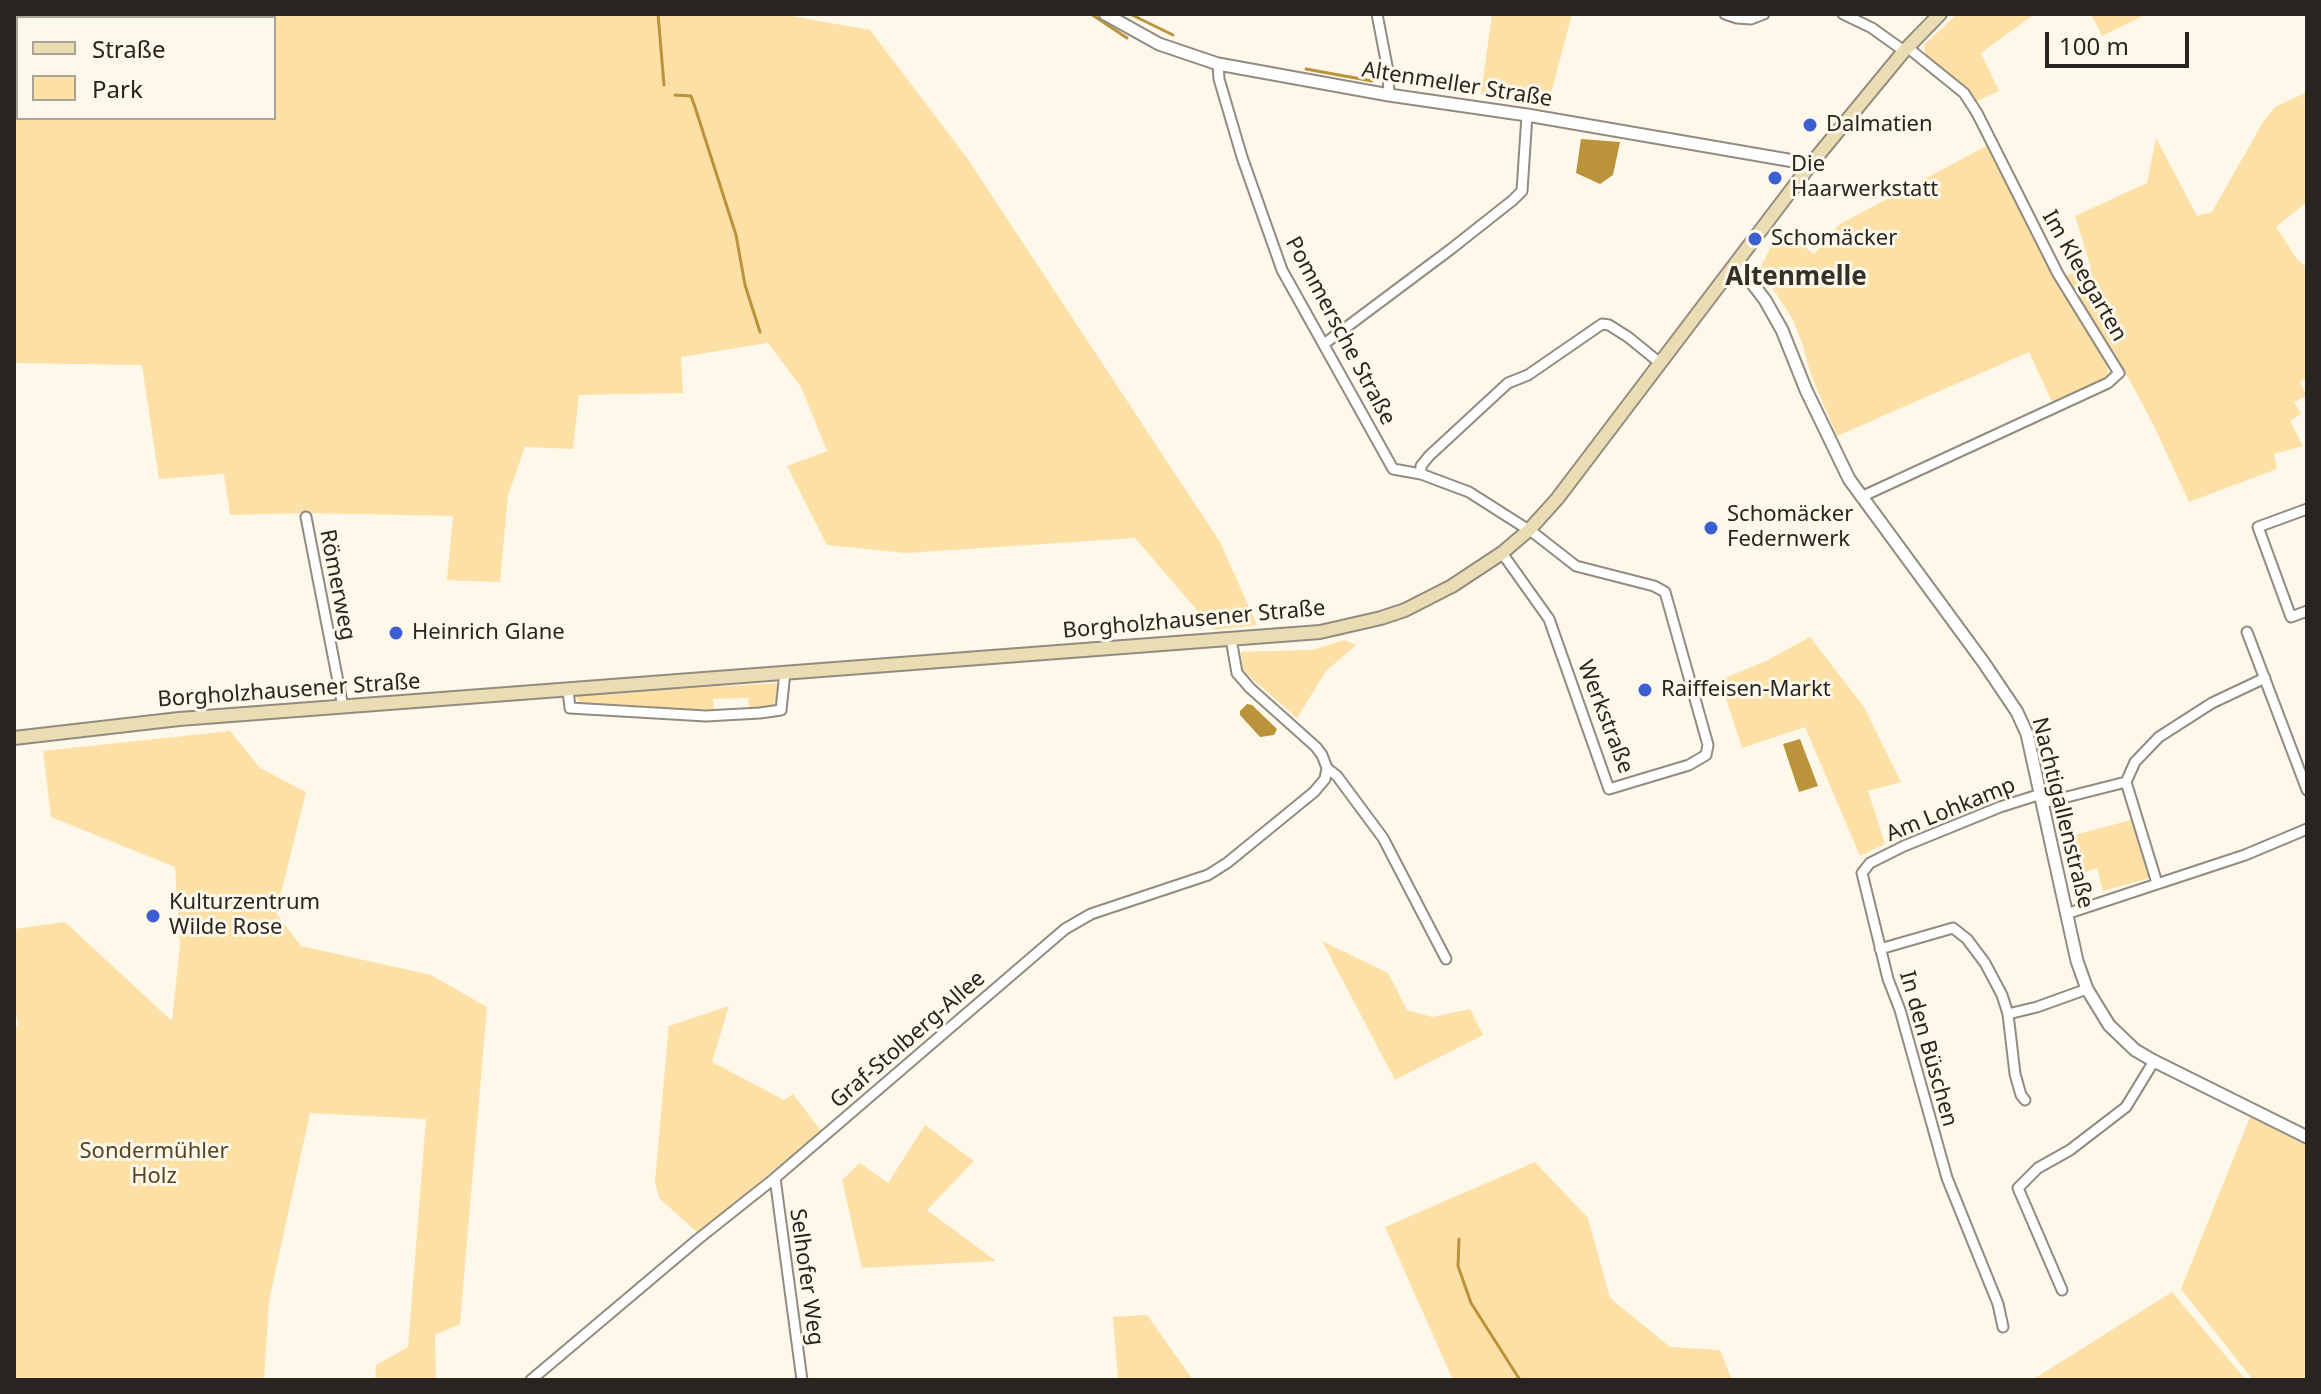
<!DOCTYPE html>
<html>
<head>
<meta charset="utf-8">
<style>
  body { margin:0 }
  #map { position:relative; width:2321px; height:1394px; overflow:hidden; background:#fef8eb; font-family:"Noto Sans",sans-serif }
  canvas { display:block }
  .frame { position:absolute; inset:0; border:16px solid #282521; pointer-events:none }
  .legend { position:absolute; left:16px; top:16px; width:260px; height:104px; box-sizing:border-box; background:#fef8eb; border:2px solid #a8a49a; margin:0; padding:10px 14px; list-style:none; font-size:24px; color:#282521 }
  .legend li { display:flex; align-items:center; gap:16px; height:40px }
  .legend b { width:40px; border:2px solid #a8a49a }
  .scale { position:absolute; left:2045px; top:32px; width:144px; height:36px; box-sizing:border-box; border:4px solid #282521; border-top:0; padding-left:10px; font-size:24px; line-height:28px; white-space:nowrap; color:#282521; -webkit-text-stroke:6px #fef8eb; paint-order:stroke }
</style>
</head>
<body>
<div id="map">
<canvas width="2321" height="1394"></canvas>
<div class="frame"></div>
<ul class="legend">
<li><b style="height:10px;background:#ebddb3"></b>Straße</li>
<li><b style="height:22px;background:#fde0a5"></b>Park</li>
</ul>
<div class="scale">100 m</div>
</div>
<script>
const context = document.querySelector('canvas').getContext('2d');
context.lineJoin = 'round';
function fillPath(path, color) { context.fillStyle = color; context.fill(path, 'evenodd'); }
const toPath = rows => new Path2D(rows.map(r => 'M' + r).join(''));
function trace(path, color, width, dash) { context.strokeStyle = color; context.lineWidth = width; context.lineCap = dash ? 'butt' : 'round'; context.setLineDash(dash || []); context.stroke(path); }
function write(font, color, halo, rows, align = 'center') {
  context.font = font + ' "Noto Sans",sans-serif'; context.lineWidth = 6; context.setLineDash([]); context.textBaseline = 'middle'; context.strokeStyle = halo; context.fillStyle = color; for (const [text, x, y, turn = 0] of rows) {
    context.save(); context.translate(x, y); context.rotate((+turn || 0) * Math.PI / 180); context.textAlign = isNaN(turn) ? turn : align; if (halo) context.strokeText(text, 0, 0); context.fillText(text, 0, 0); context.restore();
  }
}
fillPath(toPath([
  [14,14,780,14,870,30,967,158,1220,542,1257,625,1214,630,1135,538,906,553,827,545,787,466,827,451,801,387,768,343,681,357,683,393,579,395,573,449,525,447,508,495,500,582,447,580,453,516,304,513,230,515,224,474,159,479,142,365,14,363],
  [18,18,274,18,274,118,18,118],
  [1492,14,1572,14,1547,109,1481,94],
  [1957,14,2035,14,1981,53,1999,91,1975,102,1967,90,1926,59,1924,45],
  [2091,14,2147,14,2102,36],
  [2307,92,2307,202,2276,227,2297,259,2307,268,2307,378,2300,382,2307,396,2294,402,2301,414,2290,421,2303,446,2274,454,2277,469,2189,502,2153,424,2117,357,2064,276,2091,268,2075,216,2147,183,2156,138,2197,216,2212,212,2263,122,2275,107],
  [1990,144,2030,229,2062,289,2106,360,2109,378,2053,404,2029,352,1837,436,1811,375,1802,343,1792,318,1760,269,1780,228,1814,254,1840,224],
  [1810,637,1864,707,1901,782,1868,791,1885,844,1860,856,1805,727,1742,748,1720,680,1766,661],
  [1344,640,1356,645,1326,671,1297,718,1242,670,1241,652,1312,650],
  [780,683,780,696,771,707,749,708,748,698,713,699,714,710,600,705,581,703,576,697,580,694],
  [230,731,260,768,306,792,276,913,301,946,431,975,487,1007,460,1324,435,1335,436,1380,375,1380,376,1365,408,1347,426,1119,310,1113,269,1301,264,1380,14,1380,14,1027,18,1026,14,1001,14,929,65,922,172,1021,180,944,175,867,51,817,43,751],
  [2131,820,2150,878,2103,891,2097,868,2080,874,2071,836],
  [1322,941,1388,973,1407,1010,1432,1017,1470,1009,1483,1035,1395,1080],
  [729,1006,712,1062,784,1100,793,1094,821,1131,698,1233,659,1198,655,1182,668,1034,669,1026],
  [2252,1112,2307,1141,2307,1380,2253,1380,2181,1289],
  [925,1125,974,1161,927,1210,996,1261,862,1268,842,1180,860,1163,888,1183],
  [1535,1162,1588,1218,1610,1298,1670,1347,1720,1350,1732,1380,1453,1380,1385,1227],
  [2172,1292,2246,1380,2032,1380,2064,1360],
  [1147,1315,1193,1380,1118,1380,1113,1317]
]), '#fde0a5');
fillPath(toPath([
  [1581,139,1620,142,1613,175,1600,184,1576,173],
  [1247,704,1252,705,1277,729,1274,735,1260,737,1240,715,1240,711],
  [1800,739,1818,786,1799,792,1783,744]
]), '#ba933b');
trace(toPath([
  [658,14,664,85],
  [1091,14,1127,38],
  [1130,14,1173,35],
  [1306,69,1372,81],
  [675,95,691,96,695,107,736,235,745,285,760,332],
  [1459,1239,1458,1266,1471,1303,1520,1380]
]), '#ba933b', 3);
const minor = toPath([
  [1377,14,1388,71,1389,95],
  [1725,14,1737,18,1751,19,1764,14],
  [1843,14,1872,28,1904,51],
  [1218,64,1219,79,1242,157,1282,270,1393,469,1421,474,1469,492,1535,534,1576,566,1654,586,1665,592,1708,745,1706,755,1689,765,1609,789,1549,619,1502,553],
  [1324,344,1451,249,1513,200,1522,191,1527,115],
  [1421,474,1421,466,1429,456,1508,383,1528,375,1602,324,1609,325,1628,337,1660,363],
  [1861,497,2108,383,2119,373,2058,274,1977,113,1964,93,1907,47],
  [2307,509,2258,527,2291,617,2307,611],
  [306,517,343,707],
  [2247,632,2307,790],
  [1231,639,1237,673,1250,688,1316,747,1322,755,1327,768,1337,776,1383,838,1446,959],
  [568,690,570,708,706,716,760,713,781,710,785,672],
  [2126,782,2157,883],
  [2043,803,2126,782,2135,762,2159,737,2212,703,2265,678],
  [2066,914,2245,855,2307,829],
  [1880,949,1953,928,1967,939,1985,963,2002,995,2008,1014,2015,1074,2021,1095,2025,1100],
  [2008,1014,2037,1007,2087,989],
  [775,1178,802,1380],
  [2062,1290,2018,1188,2038,1168,2070,1150,2126,1107,2154,1061],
  [2003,1327,1998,1304,1947,1178,1900,1010,1888,979,1862,873,1870,863,1904,846,2000,807,2041,794],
  [531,1380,697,1240,775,1178,1065,929,1091,914,1208,875,1227,863,1314,792,1325,779,1327,768]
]);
const tertiary = toPath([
  [1105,14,1159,44,1218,64,1389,95,1527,115,1811,164],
  [1737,263,1765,300,1782,330,1806,390,1849,479,1984,663,2017,712,2027,734,2077,961,2087,989,2109,1025,2135,1050,2154,1061,2307,1137]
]);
const secondary = toPath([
  [14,738,179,719,1320,632,1381,618,1405,610,1452,586,1502,553,1529,530,1557,499,1811,164,1904,51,1940,14]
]);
trace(minor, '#928c80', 13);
trace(tertiary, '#928c80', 15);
trace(secondary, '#928c80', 16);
trace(minor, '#fff', 9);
trace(tertiary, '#fff', 11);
trace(secondary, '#ebddb3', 12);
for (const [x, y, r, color] of [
  [1810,125,8,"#3b5fd1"],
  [1775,178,8,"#3b5fd1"],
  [1755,239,8,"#3b5fd1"],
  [1711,528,8,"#3b5fd1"],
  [396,633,8,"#3b5fd1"],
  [1645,690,8,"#3b5fd1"],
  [153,916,8,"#3b5fd1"]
]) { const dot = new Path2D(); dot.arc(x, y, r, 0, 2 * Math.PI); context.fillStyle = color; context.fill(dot); trace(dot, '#fef8eb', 3); }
write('22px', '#282521', '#fef8eb', [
  ["Altenmeller Straße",1457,85,9],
  ["Im Kleegarten",2084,276,60],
  ["Pommersche Straße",1340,331,62],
  ["Römerweg",337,585,79],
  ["Borgholzhausener Straße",1194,620,-5],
  ["Borgholzhausener Straße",289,691,-4],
  ["Werkstraße",1605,717,69],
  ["Am Lohkamp",1951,810,-22],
  ["Nachtigallenstraße",2062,813,76],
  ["Graf-Stolberg-Allee",908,1040,-41],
  ["In den Büschen",1928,1049,74],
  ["Selhofer Weg",806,1277,82]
]);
write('22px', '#282521', '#fef8eb', [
  ["Dalmatien",1826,125],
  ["Die",1791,165],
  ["Haarwerkstatt",1791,190],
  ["Schomäcker",1771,239],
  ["Schomäcker",1727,515],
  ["Federnwerk",1727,540],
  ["Heinrich Glane",412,633],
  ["Raiffeisen-Markt",1661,690],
  ["Kulturzentrum",169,903],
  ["Wilde Rose",169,928]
], 'left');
write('22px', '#55441f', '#fef8eb', [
  ["Sondermühler",154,1152],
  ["Holz",154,1177]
]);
write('bold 26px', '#353027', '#fef8eb', [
  ["Altenmelle",1796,278]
]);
</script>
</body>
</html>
